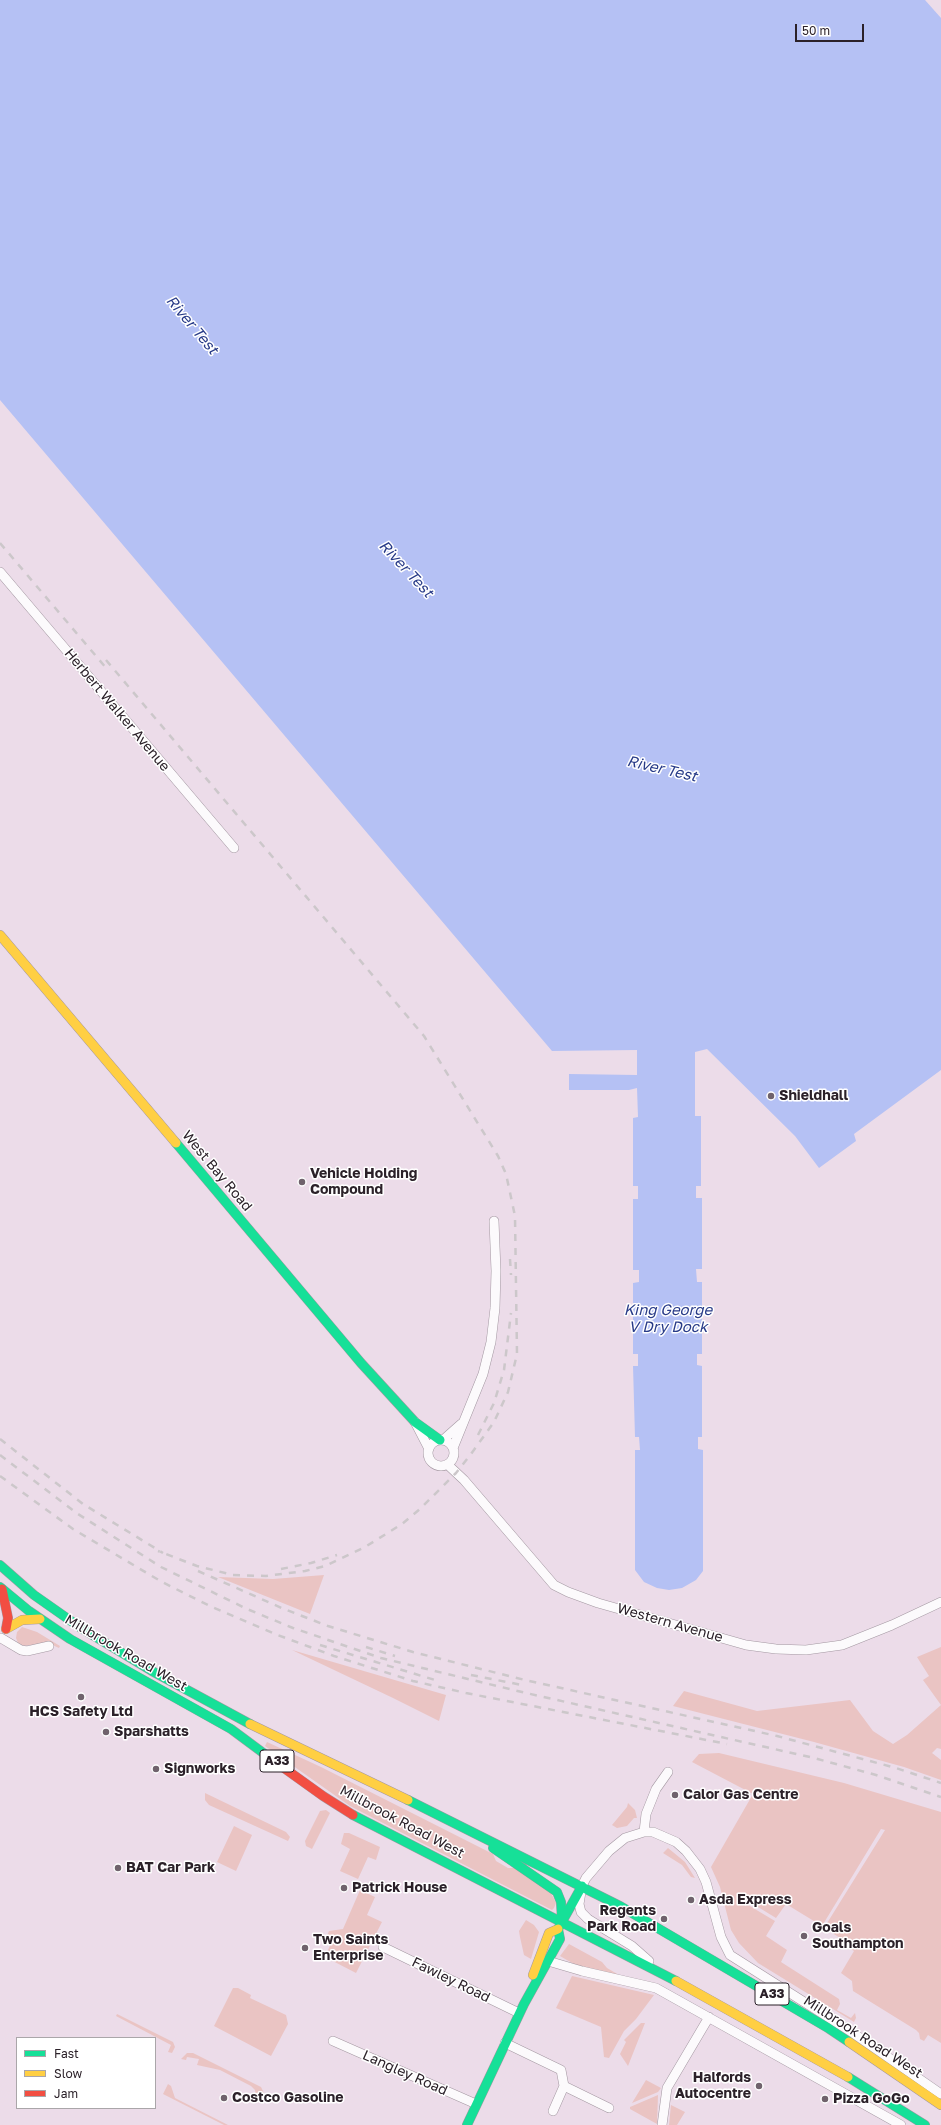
<!DOCTYPE html>
<html>
<head>
<meta charset="utf-8">
<style>
  body { margin:0 }
  #map { position:relative; width:941px; height:2125px; overflow:hidden; background:#ecdce9; font-family:"Golos Text",sans-serif }
  canvas { display:block }
  .legend { position:absolute; left:16px; top:2037px; width:140px; height:72px; box-sizing:border-box; background:#fff; border:1px solid #aaa6a9; margin:0; padding:5px 7px; list-style:none; font-size:12px; color:#2b2129 }
  .legend li { display:flex; align-items:center; gap:8px; height:20px }
  .legend b { width:20px; border:1px solid #aaa6a9 }
  .scale { position:absolute; left:795px; top:24px; width:69px; height:18px; box-sizing:border-box; border:2px solid #2b2129; border-top:0; padding-left:5px; font-size:12px; line-height:14px; white-space:nowrap; color:#2b2129; -webkit-text-stroke:3px #fff; paint-order:stroke }
</style>
</head>
<body>
<div id="map">
<canvas width="941" height="2125"></canvas>
<ul class="legend">
<li><b style="height:5px;background:#16e098"></b>Fast</li>
<li><b style="height:5px;background:#ffcf43"></b>Slow</li>
<li><b style="height:5px;background:#f24e42"></b>Jam</li>
</ul>
<div class="scale">50 m</div>
</div>
<script>
const context = document.querySelector('canvas').getContext('2d');
context.lineJoin = 'round';
function fillPath(path, color) { context.fillStyle = color; context.fill(path, 'evenodd'); }
const toPath = rows => new Path2D(rows.map(r => 'M' + r).join(''));
function trace(path, color, width, dash) { context.strokeStyle = color; context.lineWidth = width; context.lineCap = dash ? 'butt' : 'round'; context.setLineDash(dash || []); context.stroke(path); }
function write(font, color, halo, rows, align = 'center') {
  context.font = font + ' "Golos Text",sans-serif'; context.lineWidth = 3; context.setLineDash([]); context.textBaseline = 'middle'; context.strokeStyle = halo; context.fillStyle = color; for (const [text, x, y, turn = 0] of rows) {
    context.save(); context.translate(x, y); context.rotate((+turn || 0) * Math.PI / 180); context.textAlign = isNaN(turn) ? turn : align; if (halo) context.strokeText(text, 0, 0); context.fillText(text, 0, 0); context.restore();
  }
}
fillPath(toPath([
  [324,1575,310,1614,218,1577,273,1579],
  [22,1627,37,1632,60,1646,59,1648,48,1643,23,1646,18,1643,16,1638,17,1632],
  [941,1647,941,1749,937,1748,932,1753,941,1760,941,1780,904,1767,814,1742,673,1706,684,1691,757,1711,850,1700,873,1731,893,1744,907,1735,941,1705,923,1680,929,1676,917,1657],
  [292,1650,446,1695,439,1721,393,1698],
  [267,1742,321,1767,493,1854,496,1861,508,1868,515,1868,550,1891,556,1903,554,1908,552,1910,350,1806,265,1746],
  [719,1753,844,1783,941,1812,941,2043,928,2035,924,2041,920,2039,919,2033,916,2030,853,1991,852,1981,841,1973,854,1951,848,1947,850,1944,824,1928,885,1830,881,1829,822,1926,786,1904,776,1918,740,1896,738,1899,775,1921,766,1936,787,1950,781,1962,839,1999,840,2004,837,2010,851,2018,855,2013,856,2018,854,2022,758,1963,739,1943,731,1930,720,1887,711,1867,753,1794,692,1762,699,1754],
  [205,1793,286,1832,290,1837,288,1841,209,1805,205,1800],
  [628,1803,635,1810,637,1818,634,1818,627,1826,617,1828,612,1825,627,1807],
  [326,1810,330,1813,312,1849,306,1846,305,1841,320,1811],
  [234,1826,252,1835,236,1871,217,1862],
  [344,1833,349,1833,380,1847,376,1860,368,1857,358,1879,340,1871,350,1849,341,1844],
  [668,1848,685,1862,695,1878,691,1877,682,1865,663,1853],
  [360,1890,375,1897,367,1915,382,1922,356,1973,325,1957,331,1943,325,1940,329,1931,343,1929],
  [526,1920,534,1925,539,1932,531,1959,524,1955,520,1937,519,1931],
  [569,1944,602,1962,607,1968,619,1975,579,1967,560,1956],
  [572,1976,654,1995,636,2019,624,2031,609,2058,604,2057,601,2027,556,2008],
  [233,1988,238,1988,251,1995,250,1998,286,2015,288,2024,271,2056,214,2026],
  [117,2014,173,2042,175,2047,172,2053,168,2052,171,2045,116,2016],
  [641,2023,645,2023,628,2066,620,2054,626,2042,624,2040],
  [187,2053,193,2053,261,2087,264,2093,260,2100,256,2098,255,2090,251,2086,220,2070,197,2065,199,2059,187,2057,186,2060,181,2059],
  [646,2080,661,2088,658,2092,632,2103],
  [168,2084,171,2086,175,2098,228,2125,224,2125,163,2094],
  [658,2095,657,2124,630,2109,630,2107],
  [671,2105,685,2112,677,2125,669,2125]
]), '#eac4c3');
fillPath(toPath([
  [0,0,925,0,941,18,941,1070,854,1134,856,1141,819,1168,795,1136,707,1049,695,1052,695,1116,701,1116,701,1186,696,1186,696,1198,702,1198,702,1269,696,1269,697,1282,702,1282,702,1354,697,1354,697,1365,702,1366,702,1437,698,1437,698,1449,703,1450,703,1571,696,1580,682,1588,669,1590,657,1588,644,1582,635,1570,635,1450,640,1450,639,1437,635,1437,633,1366,638,1366,638,1354,633,1354,633,1283,639,1282,639,1270,633,1270,633,1199,638,1199,638,1186,633,1186,633,1118,638,1117,637,1088,629,1090,569,1090,569,1074,637,1075,637,1050,552,1051,0,400]
]), '#b5c1f4');
const street = toPath([
  [0,572,234,848],
  [415,1422,429,1449],
  '428 1453a13 13 0 1 1 26 0a13 13 0 1 1-26 0Z',
  [443,1440,461,1424],
  [453,1448,483,1374,491,1342,495,1308,496,1271,494,1221],
  [448,1465,464,1480,554,1585,568,1592,598,1603,746,1645,776,1649,806,1650,842,1645,892,1625,941,1602],
  [1,1638,21,1650,27,1651,49,1646],
  [644,1832,646,1814,656,1789,668,1772],
  [383,1947,519,2013],
  [548,1961,582,1971,656,1988,901,2125],
  [649,1961,632,1946,588,1919,581,1912,579,1904,582,1886,586,1878,609,1851,625,1838,644,1832,653,1832,676,1842,686,1851,700,1869,706,1882,721,1937,730,1955,853,2033,941,2094],
  [333,2041,476,2104],
  [505,2043,561,2070,564,2086,609,2108],
  [553,2111,564,2086],
  [662,2125,667,2088,709,2017]
]);
const fast = toPath([
  [176,1143,361,1363,415,1422,440,1440],
  [0,1565,34,1595,81,1628,152,1671,250,1724],
  [0,1587,29,1611,70,1639,231,1729,270,1758],
  [408,1800,620,1906,828,2028,849,2042],
  [353,1815,676,1981],
  [493,1848,557,1892,561,1902,562,1921],
  [848,2077,925,2125],
  [467,2125,524,2004,560,1939,558,1929,582,1886]
]);
const slow = toPath([
  [0,935,176,1143],
  [6,1629,22,1620,40,1619],
  [250,1724,408,1800],
  [533,1975,549,1933,558,1929],
  [676,1981,848,2077],
  [849,2042,941,2105]
]);
const jam = toPath([
  [2,1589,8,1618,6,1629],
  [270,1758,323,1796,353,1815]
]);
trace(street, '#a397a1', 10);
trace(fast, '#a397a1', 10);
trace(slow, '#a397a1', 10);
trace(jam, '#a397a1', 10);
trace(street, '#fcfafc', 9);
trace(fast, '#16e098', 9);
trace(slow, '#ffcf43', 9);
trace(jam, '#f24e42', 9);
trace(toPath([
  [0,543,107,669],
  [106,660,424,1036,498,1156,506,1174,515,1216,517,1354,508,1392,494,1422,471,1454,456,1473,420,1509,402,1524,365,1547,325,1566,305,1571,266,1576,233,1575,197,1566,158,1551],
  [510,1259,511,1275],
  [478,1435,494,1403,504,1370,511,1313],
  [0,1439,83,1504,163,1553],
  [0,1455,78,1514,161,1567,247,1609,293,1628,381,1658,526,1693,814,1758,876,1775,941,1797],
  [0,1476,73,1529,162,1582,212,1607,275,1634,334,1656,413,1681,466,1693,727,1744],
  [281,1569,311,1563,337,1555],
  [198,1571,284,1609,328,1626,413,1652,525,1680,777,1736,896,1768,941,1783],
  [320,1645,435,1680],
  [366,1647,395,1656],
  [471,1675,522,1685]
]), '#ccc7ca', 2.5, [7, 7]);
for (const [x, y, r, color] of [
  [771,1096,4,"#6f626c"],
  [302,1182,4,"#6f626c"],
  [81,1697,4,"#6f626c"],
  [106,1732,4,"#6f626c"],
  [156,1769,4,"#6f626c"],
  [675,1795,4,"#6f626c"],
  [118,1868,4,"#6f626c"],
  [344,1888,4,"#6f626c"],
  [691,1900,4,"#6f626c"],
  [664,1919,4,"#6f626c"],
  [804,1936,4,"#6f626c"],
  [305,1948,4,"#6f626c"],
  [759,2086,4,"#6f626c"],
  [224,2098,4,"#6f626c"],
  [825,2099,4,"#6f626c"]
]) { const dot = new Path2D(); dot.arc(x, y, r, 0, 2 * Math.PI); context.fillStyle = color; context.fill(dot); trace(dot, '#fff', 1.5); }
for (const [x, y, w] of [
  [277,1761,34],
  [772,1994,34]
]) { const box = new Path2D(); box.roundRect(x - w / 2, y - 11, w, 22, 3); context.fillStyle = '#fff'; context.fill(box); trace(box, '#2b2129', 1); }
write('bold 13px', '#2b2129', null, [
  ["A33",277,1761],
  ["A33",772,1994]
]);
write('14px', '#2b2129', '#fff', [
  ["Herbert Walker Avenue",117,710,50],
  ["West Bay Road",217,1171,50],
  ["Western Avenue",670,1623,16],
  ["Millbrook Road West",126,1653,30],
  ["Millbrook Road West",402,1822,28],
  ["Fawley Road",451,1980,26],
  ["Millbrook Road West",863,2037,33],
  ["Langley Road",405,2073,24]
]);
write('bold 14px', '#2b2129', '#fff', [
  ["Shieldhall",779,1096],
  ["Vehicle Holding",310,1174],
  ["Compound",310,1190],
  ["HCS Safety Ltd",81,1712,"center"],
  ["Sparshatts",114,1732],
  ["Signworks",164,1769],
  ["Calor Gas Centre",683,1795],
  ["BAT Car Park",126,1868],
  ["Patrick House",352,1888],
  ["Asda Express",699,1900],
  ["Regents",656,1911,"right"],
  ["Park Road",656,1927,"right"],
  ["Goals",812,1928],
  ["Southampton",812,1944],
  ["Two Saints",313,1940],
  ["Enterprise",313,1956],
  ["Halfords",751,2078,"right"],
  ["Autocentre",751,2094,"right"],
  ["Costco Gasoline",232,2098],
  ["Pizza GoGo",833,2099]
], 'left');
write('italic 15px', '#283b88', '#fff', [
  ["River Test",192,325,50],
  ["River Test",406,569,47],
  ["River Test",662,769,13],
  ["King George",668,1310],
  ["V Dry Dock",668,1327]
]);
</script>
</body>
</html>
